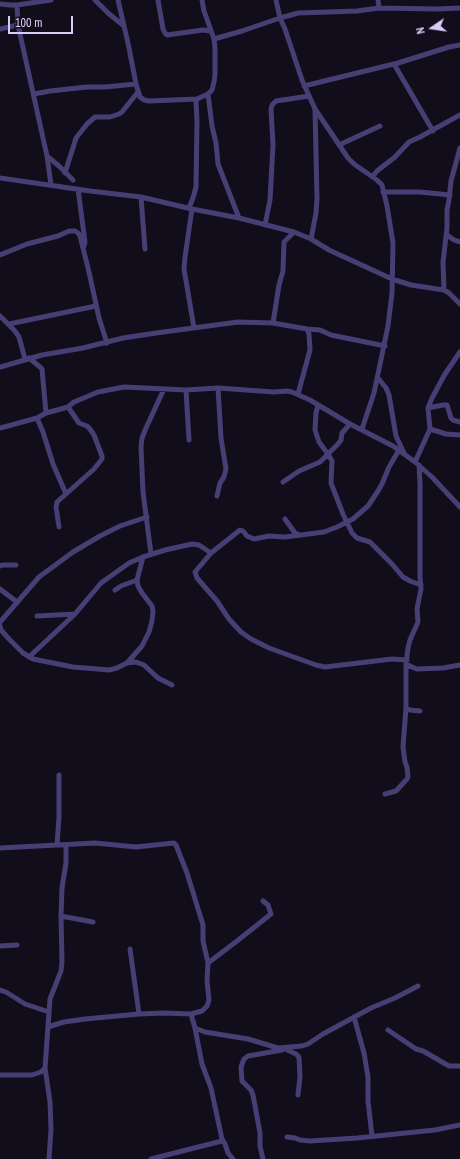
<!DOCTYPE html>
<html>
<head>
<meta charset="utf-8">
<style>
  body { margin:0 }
  #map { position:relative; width:460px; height:1159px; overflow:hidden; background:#110d1b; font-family:"Archivo Narrow",sans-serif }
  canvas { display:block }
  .north { position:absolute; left:412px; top:8px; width:40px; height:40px; -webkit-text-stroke:3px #110d1b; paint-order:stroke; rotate:257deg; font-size:11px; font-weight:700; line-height:16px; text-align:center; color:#d8cdf9 }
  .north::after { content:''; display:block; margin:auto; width:14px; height:18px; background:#d8cdf9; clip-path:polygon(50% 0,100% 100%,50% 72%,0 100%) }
  .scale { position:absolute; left:8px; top:16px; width:65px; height:18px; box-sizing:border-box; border:2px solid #d8cdf9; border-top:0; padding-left:5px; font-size:12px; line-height:14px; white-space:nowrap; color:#d8cdf9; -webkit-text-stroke:3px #110d1b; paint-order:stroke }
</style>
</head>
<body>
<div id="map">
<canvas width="460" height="1159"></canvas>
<div class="north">N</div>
<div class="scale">100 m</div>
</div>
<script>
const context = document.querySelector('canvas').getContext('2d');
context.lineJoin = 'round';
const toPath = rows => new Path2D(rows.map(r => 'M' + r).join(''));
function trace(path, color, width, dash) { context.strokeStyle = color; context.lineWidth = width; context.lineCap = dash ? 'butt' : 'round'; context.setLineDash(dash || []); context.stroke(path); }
trace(toPath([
  [95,0,108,13,124,26],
  [118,0,128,43,136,84,140,97,144,100,149,101,197,99],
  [158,0,163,29,165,33,167,35,203,30,211,31],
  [276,0,280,18,285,29,302,80,315,109,348,158,354,164,377,180,382,185,387,206,393,243,392,293,388,326,374,393,362,429],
  [378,0,379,8],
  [0,4,10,5,17,5,51,0],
  [17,5,18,25,47,156,51,185],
  [0,29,18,25],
  [214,39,242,31,280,18,298,13,357,11,379,8,437,9,460,8],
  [394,64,433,131],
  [304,86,398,63,449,47,460,45],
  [34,94,50,91,87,87,105,87,136,84],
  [208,94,212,126,216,143,218,164,239,218],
  [339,145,380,126],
  [47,156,59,166,73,180],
  [65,173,76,138,87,124,95,117,110,117,119,114,122,112,138,92],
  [373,176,377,171,395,157,409,142,420,137,460,115],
  [0,178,90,191,141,197,192,209,239,218,294,232,311,239,329,250,392,279,411,285,444,290,449,293,460,304],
  [78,189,85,242,84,246],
  [383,192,420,192,450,195],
  [141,197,145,249],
  [189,208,193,198,196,187,197,121,196,102,197,99,208,94,212,90,214,82,215,75,215,48,214,39,204,11,202,0],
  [192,209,185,257,184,269,194,328],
  [265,225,270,200,273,145,271,109,272,105,276,101,309,96],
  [447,235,454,240,460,242],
  [311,239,316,213,317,199,315,109],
  [0,255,27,244,58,236,69,231,75,231,78,233,80,236,89,272,99,318,107,343],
  [444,290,443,262,447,228,447,210,449,200,451,181,460,148],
  [0,316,15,331,19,337,25,359],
  [273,323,279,285,283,271,284,242,294,232],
  [9,324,96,306],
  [307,329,320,330,331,335,385,346],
  [29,358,40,367,42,369,46,413],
  [0,367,42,355,83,348,123,338,156,333,238,322,273,323,307,329,309,334,310,350,298,394],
  [378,378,386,388,389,395,396,436,404,453],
  [186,390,189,440],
  [318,405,316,413,315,430,319,442,328,454,332,461,331,483,343,514,352,533,357,538,370,542,392,564,403,577,410,581,421,585],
  [428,408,443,405,447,405,451,418,453,420,460,422],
  [37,418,43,432,53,464,66,494],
  [0,428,37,418,46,413,68,407,74,402,98,392,124,387,186,390,218,388,274,392,287,391,292,392,310,400,350,424,393,446,415,462,432,477,460,507],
  [430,429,446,434,460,435],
  [399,450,389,467,382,484,378,491,368,506,353,519,337,527,324,532,285,537,269,536,254,539,247,536,243,531,240,530,211,553,195,572,197,578,217,601,229,619,241,632,251,639,269,648,316,665,325,667,392,659,407,660],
  [415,462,430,429,428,408,432,398,445,374,460,352],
  [283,482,299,471,320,462,338,444,341,440,342,433,350,424],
  [217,496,220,483,224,477,226,469,221,438,218,388],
  [285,519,295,533,300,535],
  [59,527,56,507,57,502,94,469,102,459,102,456,94,435,90,429,87,426,79,423,68,407],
  [151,554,143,492,141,447,142,438,146,428,164,389],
  [0,566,2,565,16,565],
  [0,589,17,602],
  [115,590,121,586,137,580],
  [37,616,75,614],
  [0,622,39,577,73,552,100,536,120,526,147,517],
  [0,626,1,630,9,639,23,653,33,659,73,667,109,670,117,668,127,663,142,646,149,632,152,621,153,611,152,606,142,593,138,586,137,580,143,557,165,550,192,544,199,545,211,553],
  [29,657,75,614,101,583,129,563,143,557],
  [127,663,136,662,144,665,158,678,172,685],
  [406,664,412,667,417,669,443,668,460,665],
  [406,708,410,710,420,711],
  [385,794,396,791,407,779,408,777,407,767,405,762,403,747,406,708,406,664,408,648,410,640,418,622,417,609,421,589,420,577,420,483,419,465],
  [57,845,59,817,59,775],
  [0,848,95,843,136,847,174,843,176,845,187,873,203,925,203,941,208,963,207,981,209,1000,207,1006,202,1011,191,1014,163,1013,139,1014,85,1019,64,1022,48,1027],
  [61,916,93,922],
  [0,946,17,945],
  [130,949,139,1014],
  [208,963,237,941,271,914,268,905,263,901],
  [0,990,6,992,25,1004,49,1012],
  [191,1014,195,1028,202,1064,211,1088,222,1139,225,1144,228,1153,233,1159],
  [354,1017,364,1053,368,1077,368,1101,372,1136],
  [195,1028,205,1032,248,1039,278,1048,302,1046,308,1044,323,1034,371,1008,395,998,418,986],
  [388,1030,416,1049,423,1051,449,1066,460,1066],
  [285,1049,296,1054,299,1057,300,1077,298,1095],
  [45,1068,50,1102,51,1130,49,1159],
  [0,1075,32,1075,41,1072,45,1068,50,999,61,971,62,962,61,916,62,888,66,863,66,845],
  [287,1137,295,1138,300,1140,310,1141,357,1138,435,1130,460,1125],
  [151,1159,222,1141],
  [263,1159,260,1146,260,1133,253,1095,251,1090,242,1081,241,1067,244,1059,248,1056,282,1050]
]), '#473e74', 5);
</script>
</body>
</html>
